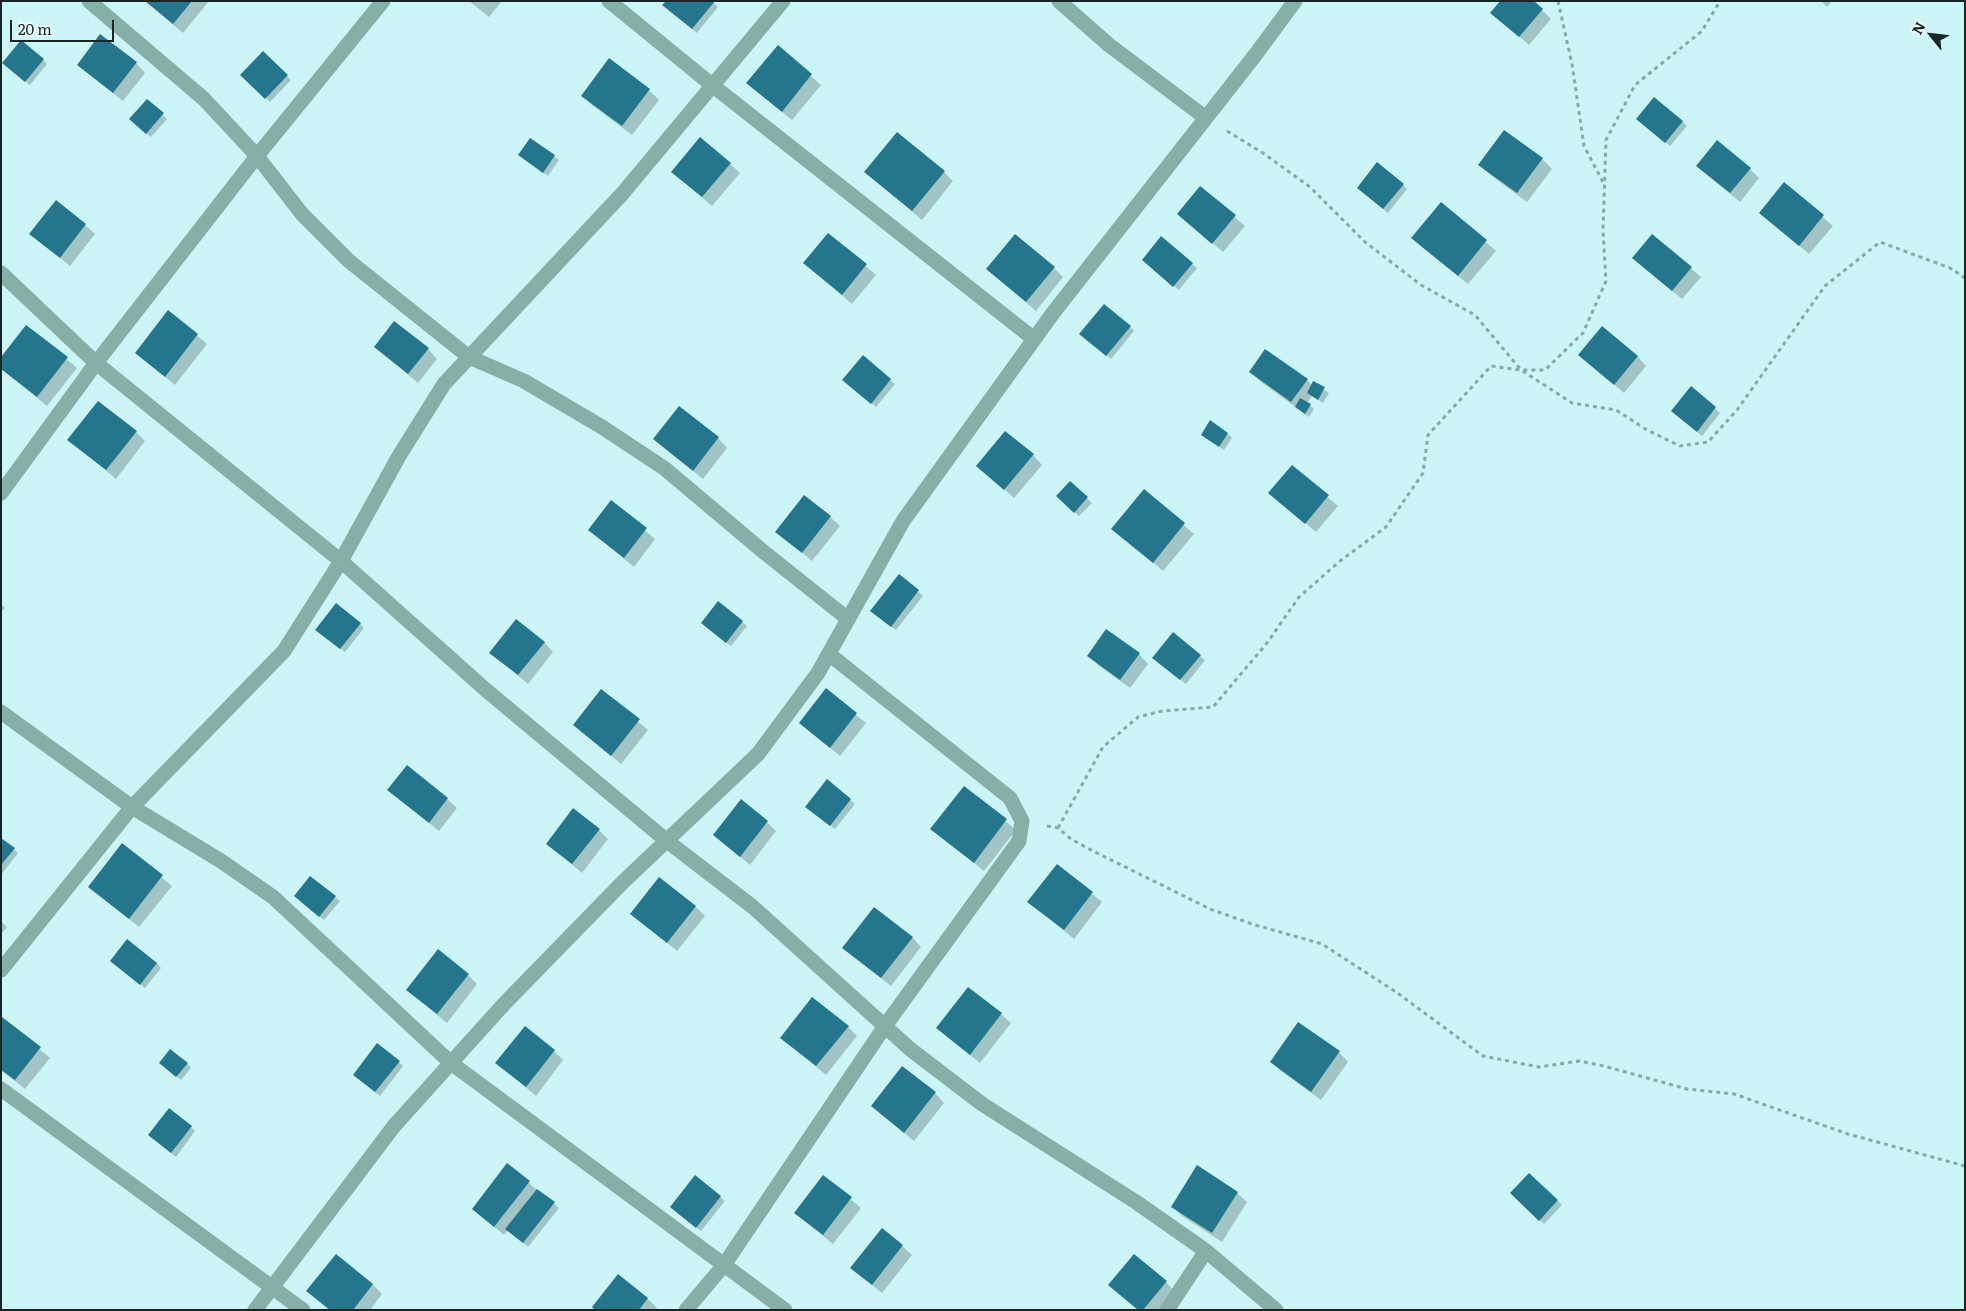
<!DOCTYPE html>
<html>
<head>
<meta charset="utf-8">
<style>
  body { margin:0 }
  #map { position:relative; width:1966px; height:1311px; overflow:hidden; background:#ccf5f7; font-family:Literata,serif }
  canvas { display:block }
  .frame { position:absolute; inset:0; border:2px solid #162627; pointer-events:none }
  .north { position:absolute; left:1906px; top:10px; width:50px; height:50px; -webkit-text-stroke:4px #ecfdfd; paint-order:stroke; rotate:299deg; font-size:14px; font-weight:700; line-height:20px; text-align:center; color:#162627 }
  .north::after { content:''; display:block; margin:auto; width:18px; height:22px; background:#162627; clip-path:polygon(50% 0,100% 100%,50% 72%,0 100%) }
  .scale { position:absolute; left:10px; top:20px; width:104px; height:22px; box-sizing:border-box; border:2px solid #162627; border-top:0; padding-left:6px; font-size:15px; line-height:18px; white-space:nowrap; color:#162627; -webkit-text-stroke:4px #ecfdfd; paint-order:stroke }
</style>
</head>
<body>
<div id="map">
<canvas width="1966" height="1311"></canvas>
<div class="frame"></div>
<div class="north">N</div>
<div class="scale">20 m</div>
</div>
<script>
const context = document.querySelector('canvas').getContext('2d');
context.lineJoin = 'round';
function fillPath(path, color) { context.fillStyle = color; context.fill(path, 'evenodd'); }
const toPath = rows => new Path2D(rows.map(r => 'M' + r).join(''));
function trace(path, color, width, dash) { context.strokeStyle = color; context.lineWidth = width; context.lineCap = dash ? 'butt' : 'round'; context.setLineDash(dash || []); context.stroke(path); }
fillPath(toPath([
  [145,1,209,1,183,33],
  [469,1,502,1,489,17],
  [712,1,718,7,697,33,668,9],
  [1821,1,1832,1,1827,7],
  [1542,10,1551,19,1529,45,1492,13],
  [778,47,821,85,792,120,758,92],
  [263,53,291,80,270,102,241,75],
  [43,60,47,64,30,85,8,68],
  [609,60,649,90,659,100,632,135,592,105,583,96],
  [136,63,145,73,123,101,78,65],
  [147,101,167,119,151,137,135,124],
  [1682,121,1687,126,1670,146,1642,123],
  [1504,131,1542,159,1552,169,1527,202,1489,174,1480,165],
  [554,156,559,160,548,176,524,159],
  [730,164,740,173,712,206,683,181],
  [1697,166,1750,169,1759,178,1740,202],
  [866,172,944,172,953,181,922,220],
  [1785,184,1833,226,1809,254,1761,213],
  [1403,185,1407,189,1388,213,1363,192],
  [1200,188,1245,226,1223,252,1178,214],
  [1441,204,1496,251,1468,284,1422,247],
  [85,225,95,234,70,266,31,234],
  [828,234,876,275,852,304,805,263],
  [1652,235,1701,277,1682,299,1643,267],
  [1161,238,1197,268,1179,290,1148,264],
  [1054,268,1063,277,1036,311,987,269],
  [169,312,207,344,175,385,137,353],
  [27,326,77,368,47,406,1,368],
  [1130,327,1134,331,1111,359,1085,338],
  [376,347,428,349,437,359,418,383],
  [1580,355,1637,356,1646,366,1624,393],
  [1251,372,1307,380,1312,385,1314,383,1329,393,1323,403,1312,396,1307,403,1314,409,1309,417,1260,381],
  [890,380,895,384,876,407,848,385],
  [1691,388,1720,413,1702,436,1677,415],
  [136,432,145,441,116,479,69,439],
  [1227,433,1232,438,1224,450,1202,434],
  [718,438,727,448,703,479,654,439],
  [1033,455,1042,465,1014,498,978,466],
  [1292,467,1338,506,1316,532,1270,493],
  [1070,483,1092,503,1079,516,1062,501],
  [1144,491,1194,534,1163,571,1113,529],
  [611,502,655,539,634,567,589,530],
  [830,517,840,526,812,561,777,532],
  [899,576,923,596,896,630,876,615],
  [718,603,747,626,731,646,707,627],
  [1,604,5,608,1,612],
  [360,624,364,628,345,652,321,634],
  [1173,634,1205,660,1186,684,1158,662],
  [544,642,553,652,528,684,491,653],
  [1139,654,1148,664,1130,688,1098,665,1088,655],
  [826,690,866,723,840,756,800,723],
  [602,691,648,730,621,764,574,725],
  [827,781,855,804,835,829,812,811],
  [964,787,1016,830,984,871,932,829],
  [389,790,447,799,457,808,439,831],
  [767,822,776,831,750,865,714,835],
  [599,830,608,839,582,873,547,844],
  [1,839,18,853,1,875],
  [122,845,172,886,139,927,89,887],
  [1057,865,1102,902,1074,939,1029,902],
  [335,897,340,901,324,920,300,901],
  [695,906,705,916,677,951,632,914],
  [1,921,7,927,1,934],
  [912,937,921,947,891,986,844,948],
  [157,963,161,968,145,988,116,965],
  [468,975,477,984,447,1023,407,990],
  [1001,1014,1011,1023,980,1063,937,1028],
  [2,1018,50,1058,25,1089,1,1070],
  [848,1027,857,1036,826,1075,782,1038],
  [554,1051,563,1060,536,1096,497,1063],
  [1339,1052,1348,1062,1321,1100,1281,1071,1271,1062],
  [399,1062,403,1066,380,1096,359,1079],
  [187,1063,191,1068,181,1080,165,1068],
  [935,1093,944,1103,914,1141,872,1106],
  [191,1127,195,1131,176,1157,154,1139],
  [507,1165,559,1208,528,1247,508,1230,504,1235,473,1209],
  [1529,1174,1562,1205,1544,1224,1512,1193],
  [824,1177,861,1208,833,1244,795,1213],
  [1237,1193,1247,1202,1222,1242,1182,1216,1172,1206],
  [720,1197,725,1201,701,1231,676,1212],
  [902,1246,912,1255,882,1293,852,1268],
  [618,1276,648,1299,657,1308,656,1310,596,1310],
  [1166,1282,1175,1292,1160,1310,1138,1310],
  [372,1284,382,1294,370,1310,329,1310,308,1291]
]), '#0003');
fillPath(toPath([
  [145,1,192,1,173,24],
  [666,1,715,1,692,29,662,5],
  [1500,1,1534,1,1543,9,1519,37,1490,13],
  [100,34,137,62,113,93,77,65],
  [21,40,44,59,25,82,2,63],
  [778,45,812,74,782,112,746,83],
  [263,51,288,75,265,99,240,75],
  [609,58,650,89,622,126,581,96],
  [1654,97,1683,121,1665,143,1636,119],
  [147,99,164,113,146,134,129,119],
  [1504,130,1543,158,1517,193,1478,165],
  [897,132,945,171,912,211,864,172],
  [700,137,731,163,702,197,671,172],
  [530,138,555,155,543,173,518,155],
  [1717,140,1751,168,1730,193,1696,166],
  [1377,162,1404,184,1383,209,1357,188],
  [1784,182,1824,215,1799,246,1759,213],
  [1200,186,1236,215,1212,244,1177,214],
  [56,200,86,224,60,258,29,234],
  [1441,202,1487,240,1458,276,1411,238],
  [828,233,867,264,842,295,803,263],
  [1015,234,1055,267,1026,302,986,269],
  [1652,234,1692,267,1672,291,1632,258],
  [1161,236,1193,263,1173,287,1142,260],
  [1104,304,1131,326,1106,356,1079,334],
  [168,310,198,334,165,377,135,353],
  [394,321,429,348,408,374,374,347],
  [26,325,68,357,37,397,1,369,1,357],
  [1602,326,1638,356,1614,385,1578,355],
  [1265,349,1308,379,1291,402,1249,372],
  [863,355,891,379,871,404,842,380],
  [1313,381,1325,387,1318,400,1307,393],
  [1691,386,1716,407,1697,432,1671,411],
  [1300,398,1311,404,1305,414,1295,407],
  [98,401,137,431,106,470,67,440],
  [679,406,719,437,693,471,653,439],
  [1210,420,1228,433,1219,447,1201,435],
  [1005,431,1034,454,1004,490,976,466],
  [1292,465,1329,495,1305,524,1268,493],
  [1070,481,1088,497,1074,513,1056,496],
  [1144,489,1185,523,1153,563,1111,529],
  [804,495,831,516,802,553,775,532],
  [611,500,647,528,624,558,588,530],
  [899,574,919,590,891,627,870,611],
  [718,601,743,621,726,643,701,623],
  [336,603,361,623,340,649,315,630],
  [516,619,545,642,518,675,489,653],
  [1106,629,1140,653,1120,680,1087,656],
  [1173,632,1201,655,1180,680,1152,658],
  [826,688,857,713,830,748,799,723],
  [601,689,640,719,611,756,573,725],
  [407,765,448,798,429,823,387,790],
  [827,779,851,799,830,826,805,807],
  [964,786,1007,819,974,863,930,829],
  [741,799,768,821,740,857,713,835],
  [573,808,600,829,572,864,546,844],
  [1,838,15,848,1,865],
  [122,843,163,875,129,919,88,887],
  [1057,864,1093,892,1064,930,1027,902],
  [310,876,336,896,319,917,294,896],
  [659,877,696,906,667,943,630,914],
  [874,907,913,937,881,978,842,948],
  [127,939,157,963,140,985,110,961],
  [438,949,469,974,437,1014,406,990],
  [968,987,1002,1013,970,1055,936,1028],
  [812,997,849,1026,816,1066,780,1038],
  [2,1017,41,1047,15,1080,1,1070],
  [1298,1022,1340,1051,1311,1092,1270,1062],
  [525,1026,555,1050,526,1087,495,1063],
  [377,1043,400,1061,375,1092,353,1075],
  [170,1049,188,1063,176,1077,159,1063],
  [902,1066,936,1092,904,1133,871,1106],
  [169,1108,192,1126,171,1153,148,1135],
  [507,1163,530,1181,494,1227,472,1209],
  [1197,1165,1238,1192,1212,1233,1171,1207],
  [1529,1173,1558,1200,1539,1221,1510,1193],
  [695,1175,721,1196,696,1228,670,1207],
  [823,1175,852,1197,823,1235,794,1213],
  [537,1189,555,1202,523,1243,505,1229],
  [882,1228,903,1245,872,1285,850,1268],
  [336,1254,373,1284,353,1310,330,1310,306,1291],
  [1134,1254,1167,1281,1143,1310,1138,1310,1108,1285],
  [618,1274,648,1298,639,1310,595,1310,592,1307]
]), '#25768c');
trace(toPath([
  [1558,1,1572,64,1584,146,1604,184],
  [1227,131,1263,153,1310,187,1365,242,1421,285,1475,315,1521,370,1572,403,1616,410,1647,430,1680,446,1708,442,1737,410,1825,286,1880,242,1950,268,1965,278],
  [1047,826,1058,828,1071,839,1093,851,1210,909,1252,924,1322,944,1396,992,1483,1056,1539,1067,1579,1061,1604,1066,1687,1089,1734,1094,1848,1134,1965,1166],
  [1058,828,1103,747,1138,717,1162,711,1213,707,1267,643,1299,597,1340,561,1386,527,1423,473,1428,435,1491,366,1521,370,1545,370,1583,333,1606,281,1603,230,1606,140,1635,85,1702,31,1720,1]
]), '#88a8a9', 3, [4, 4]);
trace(toPath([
  [89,1,204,99,257,156,302,214,349,261,469,357,524,381,602,427,664,468,765,553,848,619],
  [609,1,712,85,1034,339],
  [1059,1,1109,45,1206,118],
  [1,273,96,363,341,561,486,690,667,841,753,907,910,1049,982,1104,1136,1202,1206,1251,1276,1310],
  [1,493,96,363,257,156,383,1],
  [1,712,132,807,221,861,273,897,451,1063,785,1310],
  [1,970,132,807,284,651,341,561,399,456,444,384,622,194,783,1],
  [1,1089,303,1310],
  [255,1310,394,1126,504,1004,623,882,758,754,818,673,903,521,1053,313,1256,54,1295,1],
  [686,1310,724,1265,885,1026,1019,841,1022,821,1010,798,829,654],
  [1167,1310,1206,1251]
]), '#85afa7', 15);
</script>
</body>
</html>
